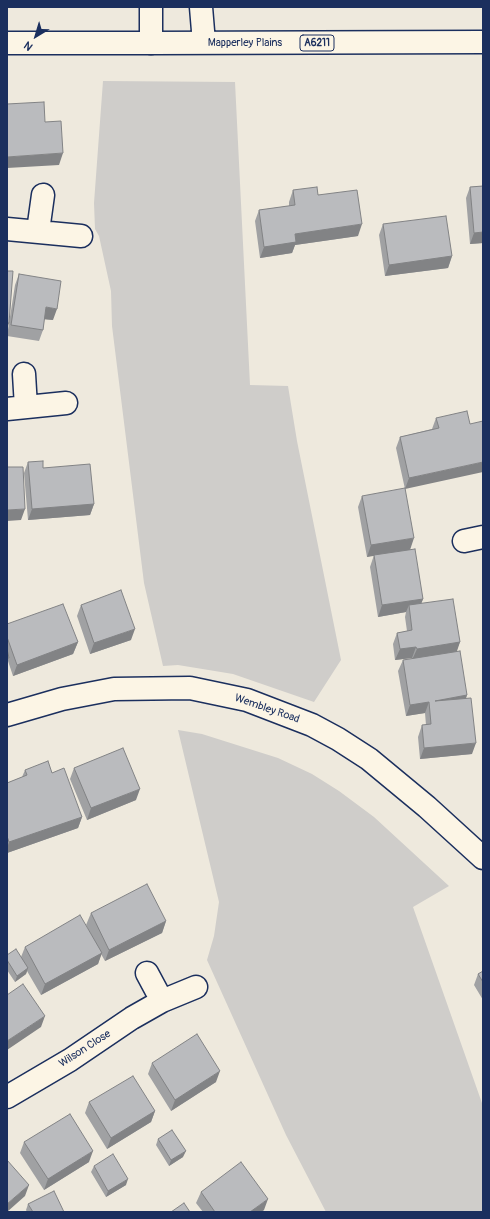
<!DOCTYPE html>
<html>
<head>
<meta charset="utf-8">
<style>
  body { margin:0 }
  #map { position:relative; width:490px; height:1219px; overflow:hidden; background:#eee9dd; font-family:Pangolin,sans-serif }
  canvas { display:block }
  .frame { position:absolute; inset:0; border:8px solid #1b2f5e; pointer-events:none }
  .north { position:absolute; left:16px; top:16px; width:40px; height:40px; -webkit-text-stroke:3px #fcf5e5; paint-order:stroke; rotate:218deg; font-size:11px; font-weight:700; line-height:16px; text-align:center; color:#1b2f5e }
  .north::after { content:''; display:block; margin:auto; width:14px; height:18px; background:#1b2f5e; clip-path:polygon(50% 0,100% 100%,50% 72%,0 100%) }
</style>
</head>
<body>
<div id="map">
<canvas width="490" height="1219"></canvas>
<div class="frame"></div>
<div class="north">N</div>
</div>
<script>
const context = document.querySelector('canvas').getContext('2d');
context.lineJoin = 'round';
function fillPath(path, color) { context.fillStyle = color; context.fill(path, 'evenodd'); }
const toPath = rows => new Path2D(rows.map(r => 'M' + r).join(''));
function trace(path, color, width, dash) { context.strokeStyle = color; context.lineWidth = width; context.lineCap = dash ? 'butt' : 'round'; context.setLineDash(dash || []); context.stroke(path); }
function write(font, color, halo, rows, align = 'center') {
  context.font = font + ' Pangolin,sans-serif'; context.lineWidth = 3; context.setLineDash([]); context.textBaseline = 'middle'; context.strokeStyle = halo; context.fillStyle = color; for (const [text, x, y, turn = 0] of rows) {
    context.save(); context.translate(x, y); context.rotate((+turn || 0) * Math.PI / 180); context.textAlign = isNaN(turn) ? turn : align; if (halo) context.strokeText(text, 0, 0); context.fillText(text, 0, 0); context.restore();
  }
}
fillPath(toPath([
  [103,81,235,82,250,385,288,386,297,441,341,660,314,702,233,674,178,665,163,666,144,583,112,326,111,291,99,236,95,229,94,203],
  [178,730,202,734,278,758,312,774,339,791,374,817,449,886,413,907,483,1106,483,1212,326,1212,286,1135,207,960,214,936,219,902]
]), '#cfcdca');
const minor = toPath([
  [7,229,81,236],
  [38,231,43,195],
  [24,374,26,407],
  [7,409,66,403],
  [464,541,483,537],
  [7,715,62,699,114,689,190,688,247,700,312,725,338,739,369,759,427,807,483,858],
  [147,973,162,1001],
  [7,1097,70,1060,132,1018,162,1001,196,987]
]);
const secondary = toPath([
  [7,43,151,43]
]);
const primary = toPath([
  [151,7,151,43,483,42],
  [201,7,204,43]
]);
trace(minor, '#1b2f5e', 25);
trace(secondary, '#1b2f5e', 25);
trace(primary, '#1b2f5e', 25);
trace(minor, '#fcf5e5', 22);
trace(secondary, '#fcf5e5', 22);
trace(primary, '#fcf5e5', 22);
fillPath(toPath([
  [483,186,483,243,470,244,466,198,470,187],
  [293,190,318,195,358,236,295,245,292,253,260,258,255,221,259,210,289,206,289,202],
  [383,224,452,256,448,268,385,276,379,235],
  [19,274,53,320,44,319,43,330,39,341,7,336,15,285],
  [436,418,470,424,405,489,396,448,400,437,432,429],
  [28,462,43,468,94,504,90,515,28,520,24,473],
  [362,496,410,550,423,599,421,603,460,642,456,651,467,695,466,698,472,754,420,759,418,737,422,725,426,725,425,713,406,716,398,671,403,660,412,659,412,658,395,660,393,644,397,633,407,631,405,617,406,612,378,617,370,567,374,555,367,557,358,507],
  [81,605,131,640,90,654,77,616],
  [7,624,78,642,73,654,13,676,8,661,7,663],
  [74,768,136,800,87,820,70,779],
  [25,770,52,773,82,817,78,828,7,853,7,783,22,777],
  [91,913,166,921,162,933,105,961,101,954,98,964,41,995,27,971,26,974,15,982,7,970,7,955,21,957,25,947,94,940,86,925],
  [483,971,483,1000,474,985,478,974],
  [152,1063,216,1082,171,1111,148,1074],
  [89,1102,155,1111,151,1122,107,1149,85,1113],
  [158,1139,183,1157,169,1166,156,1145],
  [24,1142,89,1162,44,1190,20,1153],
  [94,1166,126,1185,106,1197,91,1172],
  [201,1192,264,1210,261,1212,203,1212,196,1203],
  [28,1204,64,1212,27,1212,26,1210]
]), '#a0a1a3');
fillPath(toPath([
  [63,153,59,165,7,168,7,157],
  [362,224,358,236,295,245,292,253,260,258,264,247,295,234],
  [483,232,483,243,470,244,474,233],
  [452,256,448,268,385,276,389,265],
  [46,307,57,309,53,320,42,319],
  [7,323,9,323,7,329],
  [483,462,483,472,405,489,409,478],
  [94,504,90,515,28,520,32,509],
  [25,509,21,520,7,521,7,510],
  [414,538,410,550,367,557,371,545],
  [423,599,419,610,409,605,406,612,378,617,382,605],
  [135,629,131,640,90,654,94,643],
  [78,642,73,654,13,676,17,665],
  [460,642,456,654,412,660,417,649],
  [416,647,412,658,395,660,400,649],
  [467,695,463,707,435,701],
  [429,702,425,713,406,716,410,705],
  [476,743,472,754,420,759,424,748],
  [140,789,136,800,87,820,91,808],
  [82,817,78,828,7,853,7,848,9,842],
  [166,921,162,933,105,961,109,950],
  [102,953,98,964,41,995,45,984],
  [28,968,26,974,15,982,17,976],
  [45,1016,41,1027,7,1050,7,1041],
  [220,1071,216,1082,171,1111,175,1100],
  [155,1111,151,1122,107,1149,111,1138],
  [93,1151,89,1162,44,1190,48,1179],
  [186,1151,183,1157,169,1166,171,1160],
  [128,1179,126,1185,106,1197,108,1191],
  [29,1185,25,1196,7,1212,7,1204],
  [268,1199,264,1210,261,1212,250,1212]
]), '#828385');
const building = toPath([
  [44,102,45,122,61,121,63,153,7,157,7,104,44,102],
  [483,186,483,232,474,233,470,187,483,186],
  [317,187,318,195,357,190,362,224,295,234,296,242,264,247,259,210,295,205,293,190,317,187],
  [446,216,452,256,389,265,383,224,446,216],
  [7,271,13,271,9,323,7,323,7,271],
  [19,274,61,281,57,309,46,307,43,330,11,325,19,274],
  [467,411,470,424,483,421,483,462,409,478,400,437,439,428,436,418,467,411],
  [43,461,43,468,90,464,94,504,32,509,28,462,43,461],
  [7,467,23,467,25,509,7,510,7,467],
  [405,488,414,538,371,545,362,496,405,488],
  [415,549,423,599,382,605,374,555,415,549],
  [121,590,135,629,94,643,81,605,121,590],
  [453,599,460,642,417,649,416,647,400,649,397,633,412,630,409,605,453,599],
  [63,604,78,642,17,665,7,637,7,624,63,604],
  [7,649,9,658,7,658,7,649],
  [460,651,467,695,435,701,471,698,476,743,424,748,422,725,431,724,429,702,410,705,403,660,460,651],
  [123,748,140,789,91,808,74,768,123,748],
  [48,761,52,773,64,768,82,817,9,842,7,836,7,783,27,775,25,770,48,761],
  [147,884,166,921,109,950,91,913,147,884],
  [80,915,102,953,45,984,25,947,80,915],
  [16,949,28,968,17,976,7,960,7,955,16,949],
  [483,971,483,982,478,974,483,971],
  [23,984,45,1016,7,1041,7,995,23,984],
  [197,1034,220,1071,175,1100,152,1063,197,1034],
  [133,1076,155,1111,111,1138,89,1102,133,1076],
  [70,1114,93,1151,48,1179,24,1142,70,1114],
  [172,1130,186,1151,171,1160,158,1139,172,1130],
  [113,1154,128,1179,108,1191,94,1166,113,1154],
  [7,1160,29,1185,7,1204,7,1160],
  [241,1162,268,1199,250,1212,215,1212,201,1192,241,1162],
  [54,1191,64,1212,33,1212,28,1204,54,1191],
  [184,1203,190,1212,171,1212,184,1203]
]);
fillPath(building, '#babbbe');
trace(building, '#828385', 1);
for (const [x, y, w] of [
  [317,43,34]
]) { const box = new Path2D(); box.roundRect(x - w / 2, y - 8, w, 16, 3); context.fillStyle = '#fcf5e5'; context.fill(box); trace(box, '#1b2f5e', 1); }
write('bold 10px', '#1b2f5e', null, [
  ["A6211",317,43]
]);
write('11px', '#1b2f5e', '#fcf5e5', [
  ["Mapperley Plains",245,43],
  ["Wembley Road",267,709,19],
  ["Wilson Close",85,1049,-33]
]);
</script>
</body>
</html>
